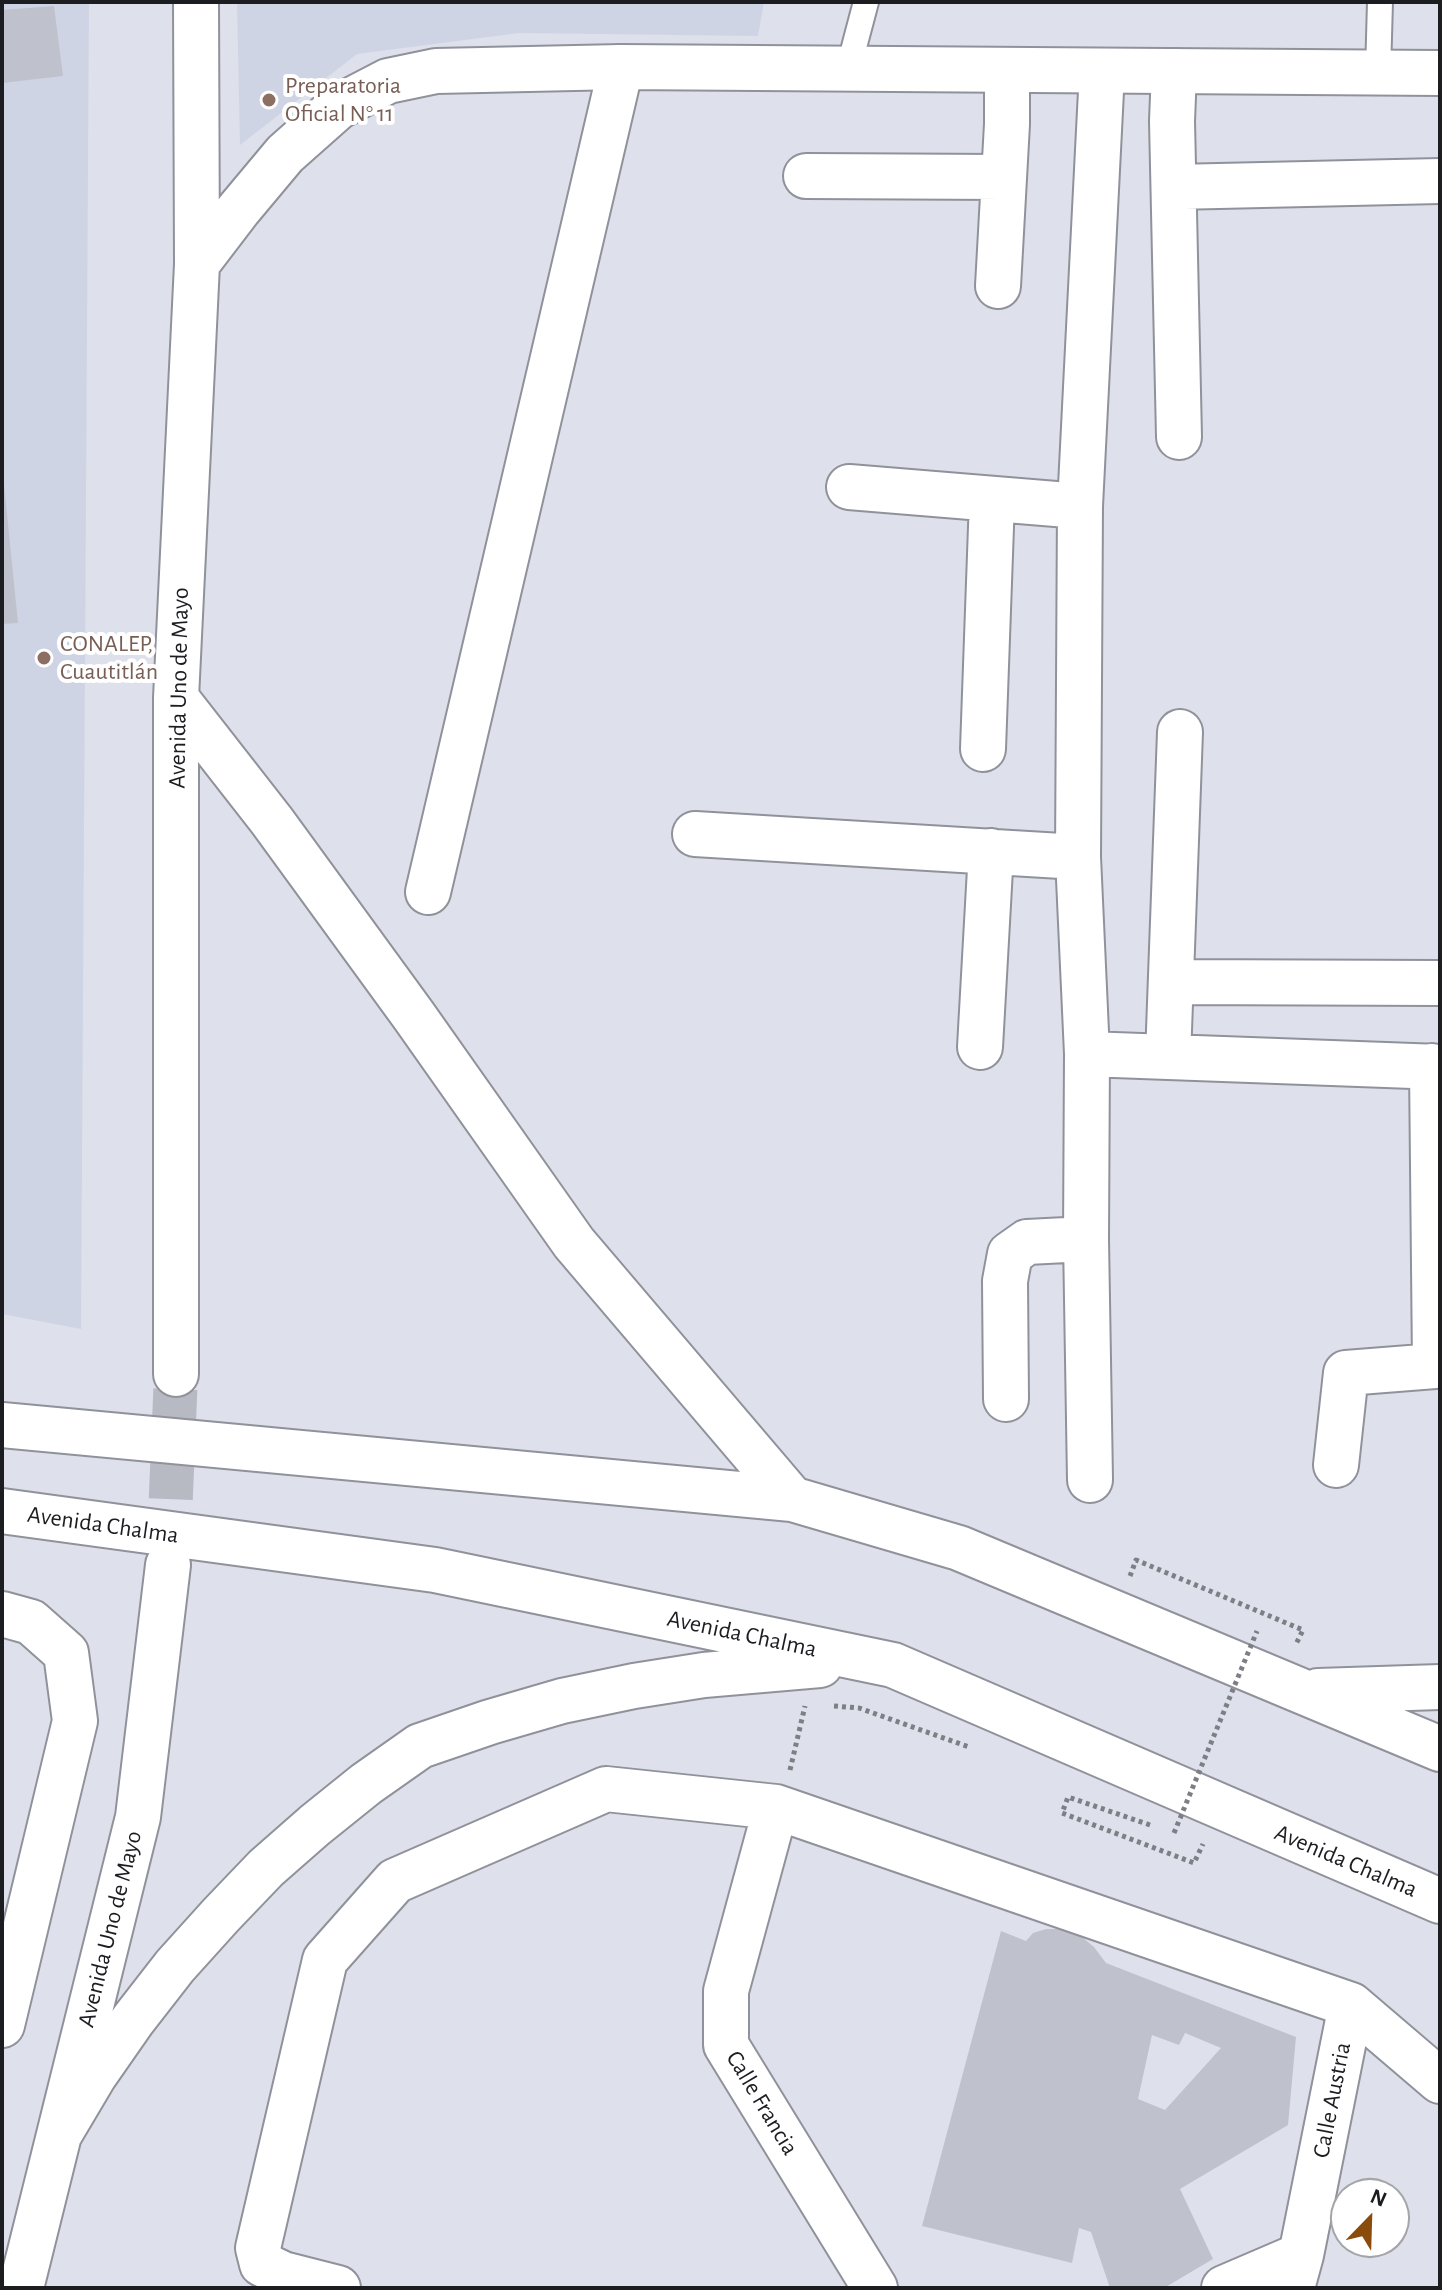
<!DOCTYPE html>
<html>
<head>
<meta charset="utf-8">
<style>
  body { margin:0 }
  #map { position:relative; width:1442px; height:2290px; overflow:hidden; background:#dee1eb; font-family:"Alegreya Sans",sans-serif }
  canvas { display:block }
  .frame { position:absolute; inset:0; border:4px solid #1c1d20; pointer-events:none }
  .north { position:absolute; left:1330px; top:2178px; width:80px; height:80px; box-sizing:border-box; background:#fff; border:2px solid #a4a5a6; border-radius:50%; rotate:23deg; font-size:22px; font-weight:700; line-height:32px; text-align:center; color:#1c1d20 }
  .north::after { content:''; display:block; margin:auto; width:28px; height:36px; background:#8a4c0d; clip-path:polygon(50% 0,100% 100%,50% 72%,0 100%) }
</style>
</head>
<body>
<div id="map">
<canvas width="1442" height="2290"></canvas>
<div class="frame"></div>
<div class="north">N</div>
</div>
<script>
const context = document.querySelector('canvas').getContext('2d');
context.lineJoin = 'round';
function fillPath(path, color) { context.fillStyle = color; context.fill(path, 'evenodd'); }
const toPath = rows => new Path2D(rows.map(r => 'M' + r).join(''));
function trace(path, color, width, dash) { context.strokeStyle = color; context.lineWidth = width; context.lineCap = dash ? 'butt' : 'round'; context.setLineDash(dash || []); context.stroke(path); }
function write(font, color, halo, rows, align = 'center') {
  context.font = font + ' "Alegreya Sans",sans-serif'; context.lineWidth = 8; context.setLineDash([]); context.textBaseline = 'middle'; context.strokeStyle = halo; context.fillStyle = color; for (const [text, x, y, turn = 0] of rows) {
    context.save(); context.translate(x, y); context.rotate((+turn || 0) * Math.PI / 180); context.textAlign = isNaN(turn) ? turn : align; if (halo) context.strokeText(text, 0, 0); context.fillText(text, 0, 0); context.restore();
  }
}
fillPath(toPath([
  [2,2,89,2,81,1329,2,1314],
  [237,2,764,2,758,36,519,33,357,54,240,145]
]), '#cfd4e5');
fillPath(toPath([
  [54,6,63,76,2,83,2,10],
  [2,484,4,484,18,623,2,624],
  [1046,1929,1058,1929,1082,1937,1094,1947,1106,1963,1296,2037,1288,2125,1180,2189,1213,2259,1164,2288,1110,2288,1091,2232,1079,2228,1072,2263,922,2226,1001,1931,1026,1941,1033,1933],
  [1185,2033,1221,2048,1165,2110,1138,2099,1152,2035,1179,2045]
]), '#bfc2cc');
trace(toPath([
  [168,1565,176,1374]
]), '#b7bac2', 44, [44, 22]);
const lane = toPath([
  [848,70,866,2],
  [1378,73,1380,2]
]);
const street = toPath([
  [1102,71,1080,506,1078,857,1087,1054,1440,1067],
  [1174,71,1172,121,1179,437],
  [806,176,1003,177],
  [1174,187,1440,181],
  [998,286,1007,124,1007,70],
  [849,487,1080,506],
  [983,749,992,499],
  [695,834,1078,857],
  [428,892,621,67],
  [1172,982,1440,983],
  [980,1047,991,851],
  [1087,1054,1086,1239,1090,1480],
  [1168,1057,1180,732],
  [1006,1399,1005,1281,1010,1254,1027,1242,1086,1239],
  [1336,1465,1346,1373,1435,1366,1432,1066],
  [2,1614,31,1622,66,1653,75,1721,2,2025],
  [776,1807,726,1991,726,2045,875,2288],
  [338,2288,283,2274,262,2264,258,2248,325,1960,395,1881,606,1789,776,1807,1351,2005,1440,2081],
  [1224,2288,1301,2255],
  [1292,2288,1301,2255,1351,2005]
]);
const secondary = toPath([
  [197,264,239,209,285,154,338,107,388,81,436,71,621,67,1440,73],
  [176,698,272,821,414,1016,574,1243,792,1499],
  [176,1374,176,698,197,264,196,2],
  [2,1425,792,1499,959,1548,1440,1749],
  [2,1511,435,1570,893,1665,1440,1901],
  [1318,1691,1440,1687],
  [59,2135,94,2076,133,2020,175,1966,221,1915,266,1868,315,1825,366,1784,420,1746,490,1722,562,1701,634,1686,704,1675,820,1665],
  [21,2288,138,1817,168,1565]
]);
trace(lane, '#90929b', 28);
trace(street, '#90929b', 48);
trace(secondary, '#90929b', 48);
trace(toPath([
  [1130,1576,1136,1560,1303,1630,1296,1644],
  [834,1706,859,1708,969,1747],
  [790,1770,805,1706],
  [1150,1825,1068,1797,1062,1813,1194,1863,1203,1844]
]), '#7d7f85', 5, [4, 4]);
trace(lane, '#fff', 24);
trace(street, '#fff', 44);
trace(secondary, '#fff', 44);
trace(toPath([
  [1174,1833,1257,1631]
]), '#7d7f85', 5, [4, 4]);
for (const [x, y, r, color] of [
  [269,100,8,"#8d6e63"],
  [44,658,8,"#8d6e63"]
]) { const dot = new Path2D(); dot.arc(x, y, r, 0, 2 * Math.PI); context.fillStyle = color; context.fill(dot); trace(dot, '#fff', 3); }
write('24px', '#785e54', '#fff', [
  ["Preparatoria",285,86],
  ["Oficial N° 11",285,114],
  ["CONALEP,",60,644],
  ["Cuautitlán",60,672]
], 'left');
write('24px', '#1c1d20', '#fff', [
  ["Avenida Uno de Mayo",179,688,-89],
  ["Avenida Chalma",103,1525,8],
  ["Avenida Chalma",742,1634,12],
  ["Avenida Chalma",1346,1861,23],
  ["Avenida Uno de Mayo",110,1929,-76],
  ["Calle Austria",1332,2100,-79],
  ["Calle Francia",762,2103,59]
]);
</script>
</body>
</html>
